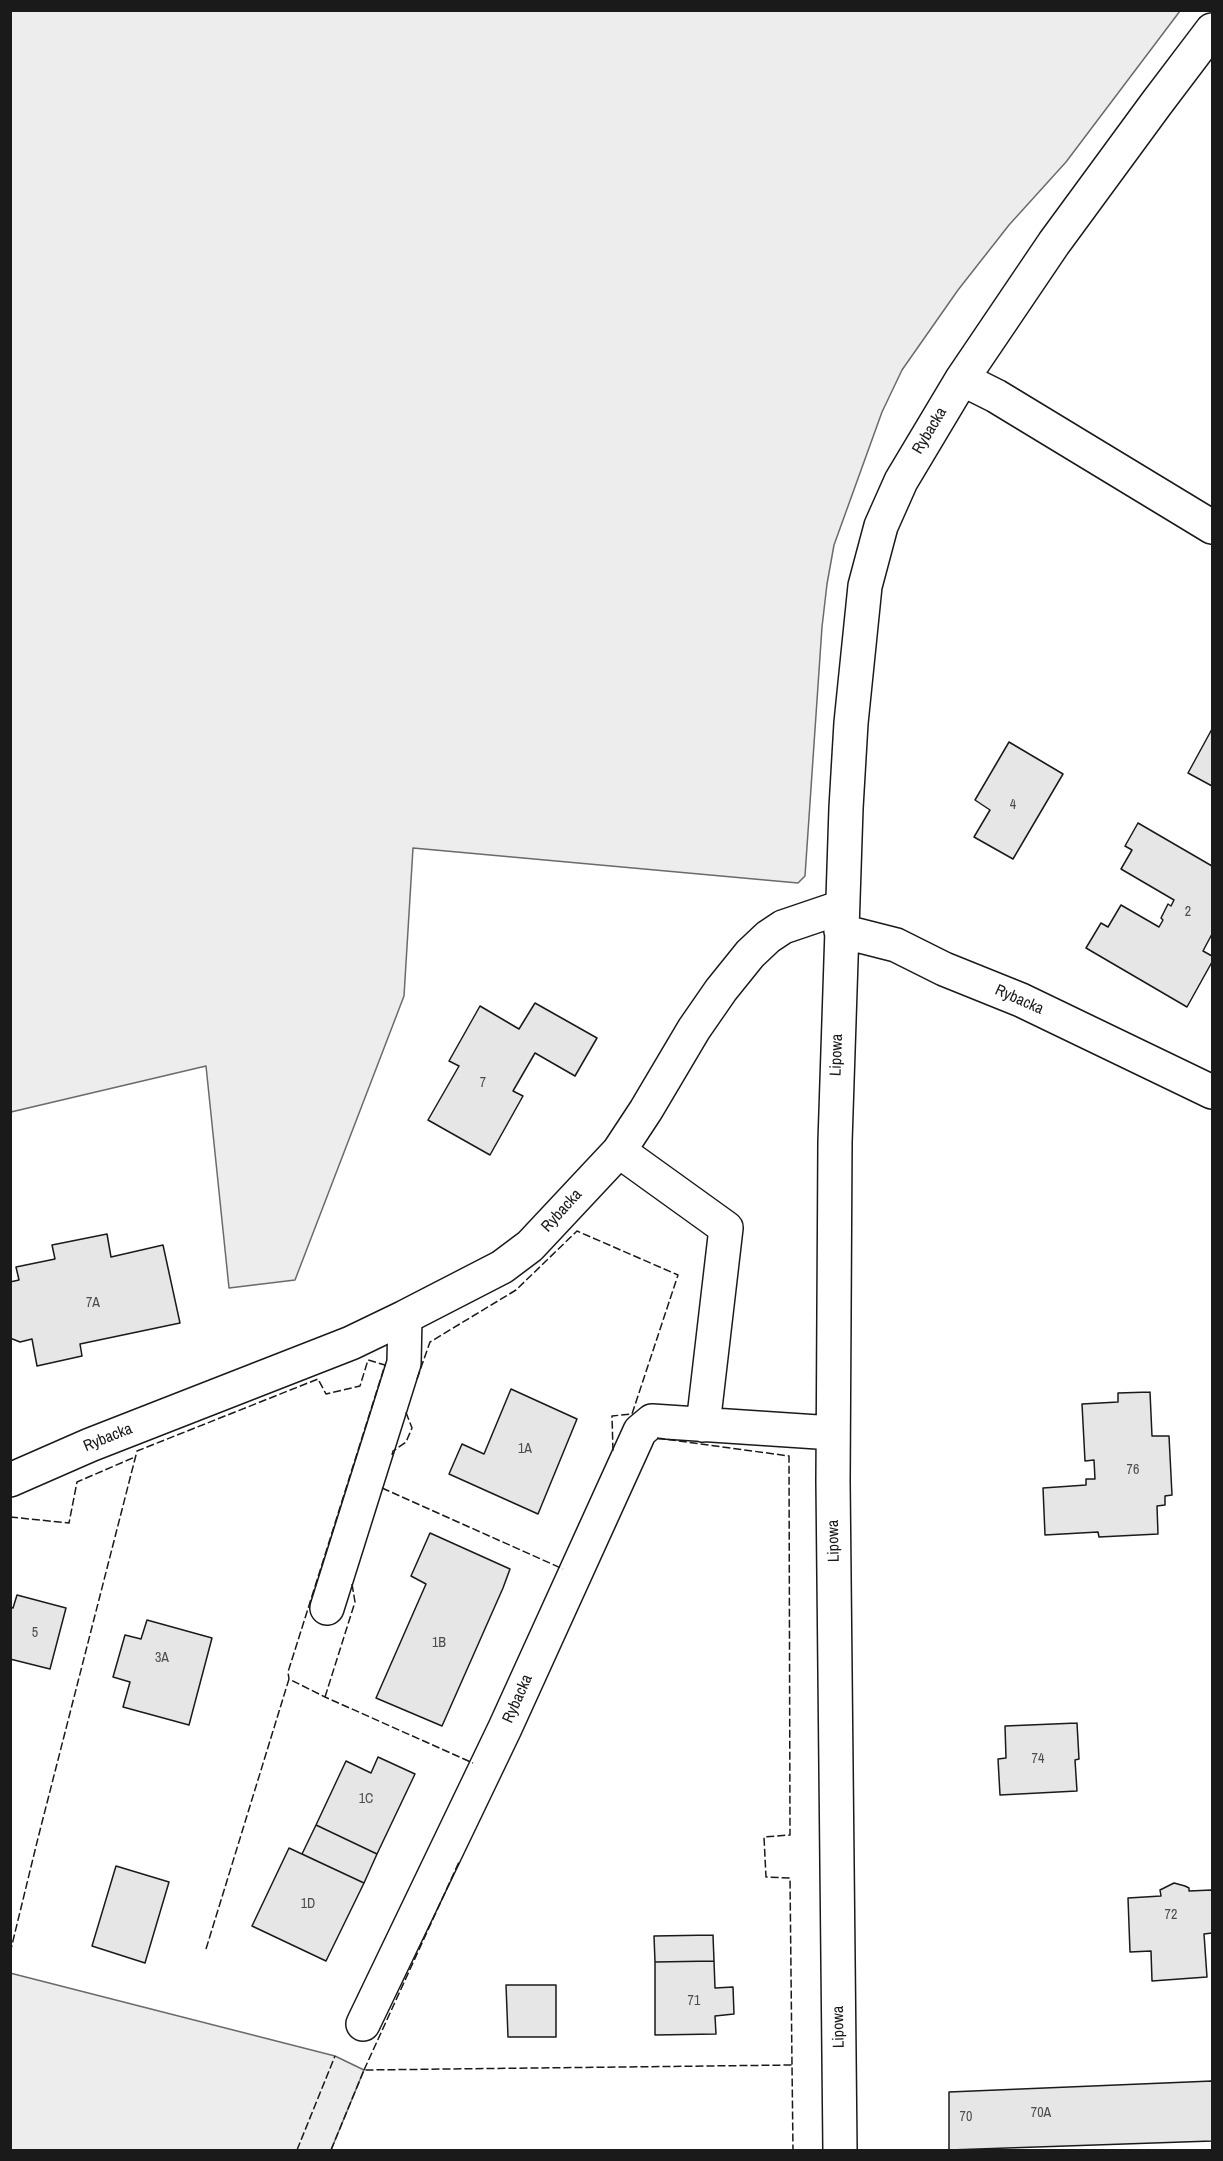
<!DOCTYPE html>
<html>
<head>
<meta charset="utf-8">
<style>
  body { margin:0 }
  #map { position:relative; width:1223px; height:2161px; overflow:hidden; background:#fff; font-family:"Archivo Narrow",sans-serif }
  canvas { display:block }
  .frame { position:absolute; inset:0; border:12px solid #1a1a1a; pointer-events:none }
</style>
</head>
<body>
<div id="map">
<canvas width="1223" height="2161"></canvas>
<div class="frame"></div>
</div>
<script>
const context = document.querySelector('canvas').getContext('2d');
context.lineJoin = 'round';
function fillPath(path, color) { context.fillStyle = color; context.fill(path, 'evenodd'); }
const toPath = rows => new Path2D(rows.map(r => 'M' + r).join(''));
function trace(path, color, width, dash) { context.strokeStyle = color; context.lineWidth = width; context.lineCap = dash ? 'butt' : 'round'; context.setLineDash(dash || []); context.stroke(path); }
function write(font, color, halo, rows, align = 'center') {
  context.font = font + ' "Archivo Narrow",sans-serif'; context.lineWidth = 4.5; context.setLineDash([]); context.textBaseline = 'middle'; context.strokeStyle = halo; context.fillStyle = color; for (const [text, x, y, turn = 0] of rows) {
    context.save(); context.translate(x, y); context.rotate((+turn || 0) * Math.PI / 180); context.textAlign = isNaN(turn) ? turn : align; if (halo) context.strokeText(text, 0, 0); context.fillText(text, 0, 0); context.restore();
  }
}
const built = toPath([
  [10,11,1180,11,1066,162,1009,225,958,290,902,370,882,412,834,545,827,584,822,627,805,876,798,883,413,848,404,996,295,1280,229,1288,206,1066,11,1112,10,11],
  [10,1973,335,2056,364,2070,331,2150,11,2150,10,1973]
]);
fillPath(built, '#ededed');
trace(built, '#6a6a6a', 1.5);
const building = toPath([
  [1212,729,1212,786,1188,773,1212,729],
  [1009,742,1063,774,1013,859,974,837,990,810,975,800,1009,742],
  [1138,823,1212,866,1212,934,1203,951,1212,956,1212,962,1187,1007,1086,948,1101,923,1108,927,1121,905,1159,927,1163,920,1161,918,1168,904,1171,906,1174,900,1121,869,1132,850,1125,846,1138,823],
  [535,1003,597,1038,575,1076,535,1053,513,1091,523,1096,490,1155,428,1120,459,1066,449,1061,480,1006,519,1029,535,1003],
  [107,1234,111,1257,163,1245,180,1323,80,1344,82,1356,37,1366,32,1339,20,1342,10,1338,10,1282,19,1280,16,1267,55,1259,52,1245,107,1234],
  [511,1389,577,1419,538,1514,449,1474,462,1444,484,1454,511,1389],
  [1150,1392,1152,1436,1169,1436,1172,1495,1165,1496,1165,1505,1157,1506,1158,1534,1099,1537,1098,1532,1045,1535,1043,1488,1086,1485,1086,1479,1095,1479,1094,1460,1085,1461,1082,1404,1118,1402,1118,1393,1150,1392],
  [430,1533,510,1569,503,1588,442,1726,376,1698,426,1584,411,1576,430,1533],
  [17,1595,66,1608,50,1669,10,1659,10,1607,13,1608,17,1595],
  [147,1620,212,1638,189,1725,123,1707,130,1682,113,1677,125,1635,141,1639,147,1620],
  [1077,1723,1079,1759,1075,1760,1077,1791,1000,1795,998,1759,1006,1758,1005,1726,1077,1723],
  [378,1757,415,1774,377,1854,316,1825,346,1761,371,1773,378,1757],
  [316,1825,377,1854,364,1883,302,1854,316,1825],
  [289,1848,364,1883,326,1961,252,1926,289,1848],
  [116,1866,169,1882,145,1963,92,1946,116,1866],
  [1174,1883,1185,1886,1189,1888,1189,1891,1212,1890,1212,1933,1204,1934,1207,1977,1152,1981,1151,1951,1130,1952,1128,1898,1161,1896,1160,1890,1174,1883],
  [713,1935,714,1961,655,1962,654,1936,713,1935],
  [714,1961,715,1988,733,1987,734,2014,715,2016,716,2034,655,2035,655,1962,714,1961],
  [506,1985,556,1985,556,2037,508,2037,506,1985],
  [1212,2081,1212,2141,949,2150,949,2092,1212,2081]
]);
fillPath(building, '#e6e6e6');
trace(building, '#1a1a1a', 1.5);
const minor = toPath([
  [962,379,996,396,1212,527],
  [841,931,896,945,944,969,1021,1000,1212,1092],
  [619,1151,726,1228,703,1425],
  [10,1480,90,1445,351,1343,405,1317,502,1267,530,1246,619,1151,646,1110,694,1029,721,990,750,954,768,937,783,927,842,907],
  [327,1608,404,1363,405,1317],
  [363,2024,505,1728,640,1431,652,1421,833,1433],
  [840,2150,833,1481,835,1142,846,808,851,723,865,586,881,526,901,481,962,379,1054,243,1156,104,1212,30]
]);
trace(minor, '#1a1a1a', 36);
trace(minor, '#fff', 33);
trace(toPath([
  [417,1379,430,1342,516,1290,577,1231,678,1275,632,1414,612,1416,613,1452],
  [657,1438,789,1456,790,1835,764,1837,766,1877,790,1878,792,2065],
  [392,1455,393,1451,406,1442,412,1428,405,1410],
  [382,1488,563,1569],
  [10,1517,69,1523,77,1482,135,1457],
  [325,1697,355,1602,352,1584],
  [206,1949,289,1679,325,1697,473,1763],
  [10,1953,38,1838,137,1451,318,1379,326,1394,360,1386,368,1360,385,1365,288,1672,289,1679],
  [364,2070,459,1862],
  [297,2150,335,2056],
  [331,2150,364,2070,792,2065,793,2150]
]), '#1a1a1a', 1.5, [8, 3]);
write('14px', '#4d4d4d', null, [
  ["4",1013,805],
  ["2",1188,912],
  ["7",483,1083],
  ["7A",93,1303],
  ["1A",525,1449],
  ["76",1133,1470],
  ["5",35,1633],
  ["1B",439,1643],
  ["3A",162,1658],
  ["74",1038,1759],
  ["1C",366,1799],
  ["1D",308,1904],
  ["72",1171,1915],
  ["71",694,2001],
  ["70A",1041,2113],
  ["70",966,2117]
]);
write('16px', '#1a1a1a', '#fff', [
  ["Rybacka",930,431,-59],
  ["Rybacka",1019,1000,24],
  ["Lipowa",837,1055,-88],
  ["Rybacka",562,1211,-48],
  ["Rybacka",108,1438,-22],
  ["Lipowa",834,1541,-91],
  ["Rybacka",518,1699,-66],
  ["Lipowa",839,2027,-91]
]);
</script>
</body>
</html>
